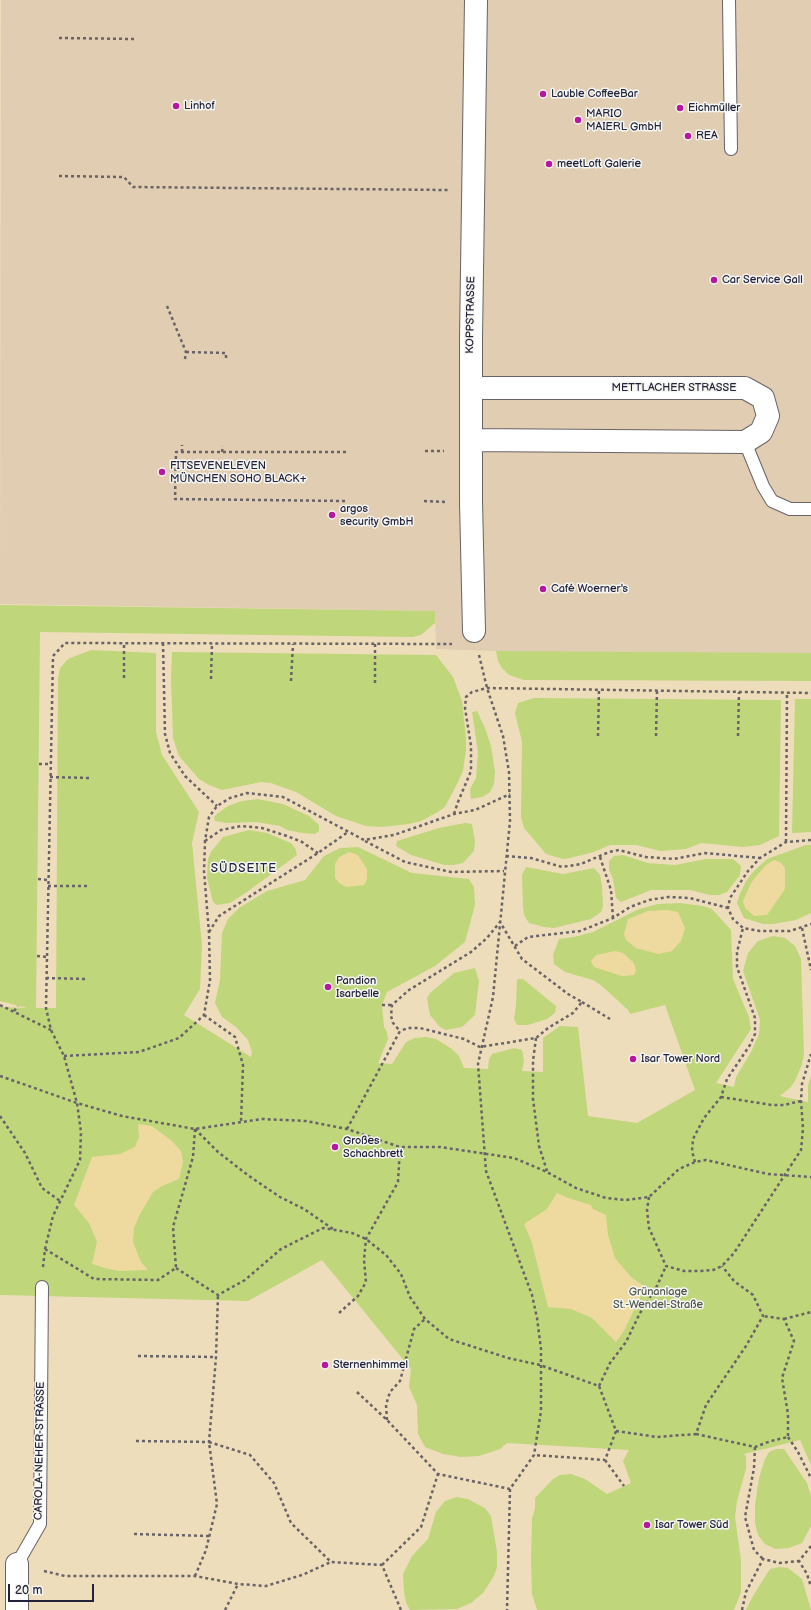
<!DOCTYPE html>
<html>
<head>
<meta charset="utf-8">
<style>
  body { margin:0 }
  #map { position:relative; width:811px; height:1610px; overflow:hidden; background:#edb; font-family:"Balsamiq Sans",sans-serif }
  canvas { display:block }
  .scale { position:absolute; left:8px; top:1584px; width:86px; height:18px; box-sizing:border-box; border:2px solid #22223b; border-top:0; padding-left:5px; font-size:12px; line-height:14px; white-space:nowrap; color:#22223b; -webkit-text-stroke:3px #f6f6f2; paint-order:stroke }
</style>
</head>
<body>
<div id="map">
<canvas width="811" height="1610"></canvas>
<div class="scale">20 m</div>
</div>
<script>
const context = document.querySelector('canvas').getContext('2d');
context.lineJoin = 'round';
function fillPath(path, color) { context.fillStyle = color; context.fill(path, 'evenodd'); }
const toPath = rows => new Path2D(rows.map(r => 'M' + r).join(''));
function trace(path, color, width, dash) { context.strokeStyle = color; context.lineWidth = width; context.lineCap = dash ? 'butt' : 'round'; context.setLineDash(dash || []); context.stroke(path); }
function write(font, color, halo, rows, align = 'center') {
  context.font = font + ' "Balsamiq Sans",sans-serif'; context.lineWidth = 3; context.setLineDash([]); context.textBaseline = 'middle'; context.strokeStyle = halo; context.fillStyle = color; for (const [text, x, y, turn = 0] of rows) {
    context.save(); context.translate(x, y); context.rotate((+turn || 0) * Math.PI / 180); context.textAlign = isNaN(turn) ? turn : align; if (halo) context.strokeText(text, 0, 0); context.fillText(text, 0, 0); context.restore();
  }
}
fillPath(toPath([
  [1,0,811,0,811,654,526,652,436,649,435,611,0,604]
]), '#e0cdb2');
fillPath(toPath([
  [0,605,435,611,435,623,421,635,413,637,40,632,36,1008,56,1008,58,678,60,668,68,659,91,650,156,653,156,732,162,755,199,812,192,843,202,945,200,989,184,1015,251,1057,252,1052,248,1040,236,1027,222,1017,215,1003,220,980,222,933,228,919,239,908,267,891,305,880,324,856,340,848,358,847,412,873,469,879,474,887,475,905,465,942,435,966,387,992,382,1005,384,1027,387,1032,388,1039,378,1063,392,1064,406,1042,415,1038,426,1037,436,1039,452,1049,459,1056,464,1068,488,1069,489,1059,492,1054,514,1048,522,1050,524,1061,522,1071,543,1072,543,1038,560,1026,578,1027,588,1116,637,1123,695,1090,665,1005,630,1014,628,1010,602,986,593,980,565,972,554,964,553,955,559,939,574,937,593,932,639,909,658,904,680,903,703,906,712,909,731,930,733,979,749,1017,751,1029,716,1083,734,1087,736,1077,751,1052,759,1034,760,1020,743,971,748,953,758,941,773,936,785,938,795,946,801,959,804,1054,802,1064,796,1079,791,1087,780,1096,808,1102,808,1085,811,1076,811,1465,800,1440,744,1454,746,1456,746,1469,737,1501,735,1517,741,1560,741,1592,734,1610,537,1610,532,1594,531,1560,532,1519,535,1508,535,1498,553,1479,560,1475,571,1474,585,1479,607,1494,631,1483,623,1461,629,1450,507,1443,500,1449,479,1456,461,1457,443,1454,425,1447,418,1434,417,1405,409,1387,411,1369,322,1260,248,1301,0,1295,0,1007,27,1008,0,1001],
  [496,651,811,653,811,681,524,680,509,675,502,668,498,661],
  [172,652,436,655,453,677,462,701,466,738,466,750,463,771,458,782,445,807,436,813,421,821,409,824,382,827,366,826,336,816,296,792,271,783,261,782,222,790,209,785,199,779,179,756,173,738,171,679],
  [534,698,781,700,779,836,760,845,743,847,701,843,686,849,661,851,636,845,610,845,594,852,570,858,563,859,546,854,524,828,521,817,522,742,515,713,518,703],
  [795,699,811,699,811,832,792,833],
  [477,711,485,728,491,746,495,772,494,784,490,792,482,797,471,799,470,789,476,778,478,752,472,712],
  [258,799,283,804,309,816,319,825,319,831,315,834,302,833,287,830,280,826,256,822,227,823,215,821,214,817,217,814,228,806,242,801],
  [465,823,472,824,475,841,474,851,463,863,454,865,444,865,411,855,396,846,397,841,439,828],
  [249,830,267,833,291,843,295,848,297,855,247,892,230,903,217,905,213,902,207,878,208,859,211,852,223,837],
  [806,845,811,845,811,913,796,920,773,924,763,924,744,918,737,903,739,896,746,881,753,872,767,859],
  [623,855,648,863,675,865,706,859,733,859,741,866,740,875,727,892,719,895,710,895,690,890,651,890,621,902,616,898,613,879,609,869,609,861,614,856],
  [526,867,563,874,594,868,600,875,602,885,603,906,601,912,591,919,554,928,544,927,529,923,524,915,523,907,522,875],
  [475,968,479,981,475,1015,462,1027,446,1030,440,1027,430,1015,427,998,430,993,454,973],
  [517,979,523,979,551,1002,556,1006,555,1013,547,1019,528,1025,517,1025,514,1019,516,1006],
  [776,1449,784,1449,807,1483,811,1496,811,1526,802,1543,789,1548,775,1549,765,1544,758,1535,755,1523,755,1505,759,1478,765,1459,769,1452],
  [457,1497,468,1499,477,1504,485,1508,491,1516,497,1552,497,1567,494,1576,483,1593,471,1603,457,1609,410,1610,406,1603,404,1592,403,1574,412,1556,428,1539,436,1512,445,1501],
  [779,1567,788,1568,802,1579,811,1610,746,1610,753,1596,770,1569]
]), '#bfd67b');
fillPath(toPath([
  [349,852,358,855,367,869,367,879,364,885,346,887,339,883,335,878,335,864,339,857],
  [774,860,780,862,785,868,785,889,767,915,754,916,745,908,743,901,751,883,758,874,766,865],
  [667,910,678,912,685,928,681,941,672,951,658,954,636,948,626,940,624,934,628,919,648,911],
  [615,951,623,953,634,963,636,971,634,975,622,976,594,967,591,961,596,955],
  [138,1124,152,1126,172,1141,181,1151,183,1162,179,1179,162,1186,153,1192,139,1216,134,1228,133,1242,141,1262,148,1270,119,1271,105,1268,92,1264,97,1242,89,1223,74,1205,92,1157,120,1154,135,1147,139,1137],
  [557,1193,568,1198,591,1205,593,1209,606,1215,608,1235,615,1258,631,1277,645,1287,624,1331,616,1342,592,1318,571,1309,548,1307,532,1243,524,1224,547,1209]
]), '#eeda9e');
const service = toPath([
  [729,0,731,149],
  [745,442,763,486,772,501,790,509,811,509],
  [17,1564,40,1524,42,1287]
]);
const minor = toPath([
  [471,388,745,388,763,398,768,416,761,432,745,442,471,440],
  [474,631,471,502,471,338,476,0],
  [17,1564,17,1610]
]);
trace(service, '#696368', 14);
trace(minor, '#696368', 24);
trace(toPath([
  [59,38,134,39],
  [59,176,124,177,133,187,448,190],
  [167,306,186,352,185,359],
  [186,352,226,353,226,360],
  [425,451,444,451],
  [182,452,182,445],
  [222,452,223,446],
  [345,501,175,499,176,452,346,452],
  [424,501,446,502],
  [163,643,165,734,170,753,185,776,217,806],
  [479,655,487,688,503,736,509,772,510,821,493,997,478,1064,486,1171,532,1295,537,1318,541,1349,541,1411,534,1455,510,1489,507,1610],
  [124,678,124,643],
  [211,679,212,643],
  [291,681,293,644],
  [375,683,375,644],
  [598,736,599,689],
  [656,736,657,691],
  [738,736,739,692],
  [39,764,50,764],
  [50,777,89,778],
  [454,814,458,802,471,771,471,746,465,708,466,697,472,692,487,688,811,693],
  [811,840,786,842,760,858,748,871,730,898,728,908,733,919,743,928,760,931,790,931,811,924],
  [205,841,221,830,241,826,262,828,287,836,302,842,318,853],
  [365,841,405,862,451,872,504,871],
  [786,842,787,693],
  [506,856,531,858,562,867,581,864,609,852,619,850,646,857,674,859,705,853,760,858],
  [600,857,611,890,613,918],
  [38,879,48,880],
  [48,886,88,886],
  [802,928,811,970],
  [209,932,219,916,318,853,348,832],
  [515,946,528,937,580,931,613,918,630,907,649,900,668,897,690,898,728,908],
  [37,956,47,957],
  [46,978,87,979],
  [582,1002,610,1019],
  [0,1005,51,1030],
  [382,1005,392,1005],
  [14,1011,18,1006],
  [204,1015,235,1037,243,1065,241,1122],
  [536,1038,533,1061,533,1099,539,1146,547,1171],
  [64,1056,139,1052,179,1038,204,1015,210,980,209,933,204,871,205,841,209,817,217,806,230,798,247,793,283,797,364,840,394,835,454,814,475,810,510,794],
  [0,1076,77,1103,122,1116,195,1129,262,1119,306,1121,347,1129,400,1147,440,1147,514,1158,547,1172,576,1188,606,1198,626,1200,649,1197,679,1169,695,1162,706,1160,768,1174,811,1177],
  [721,1097,772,1105,784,1105,801,1101],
  [0,1116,25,1153,42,1188,60,1201],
  [195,1129,218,1152,249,1176,280,1197,304,1209,333,1229],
  [347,1129,400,1031,393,1023,391,1016,392,1005,409,990,471,952,487,938,500,922,522,959,568,994,582,1002,573,1013,548,1028,536,1038,480,1047,464,1039,420,1028,408,1028,400,1031],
  [695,1162,692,1151,693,1139,704,1118,721,1097,727,1079,750,1045,755,1034,755,1018,737,967,737,952,743,928],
  [649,1197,647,1210,649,1228,666,1266,684,1271,701,1271,713,1270,722,1266,734,1253,801,1150,803,1129,801,1101,802,1084,811,1054],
  [45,1249,94,1279,158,1280,176,1268,173,1227,193,1157,195,1129],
  [43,1267,45,1249,53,1216,80,1160,81,1132,77,1103,64,1056,51,1030,46,1008,53,656,65,643,452,644],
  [176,1268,218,1295,245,1280,281,1249,323,1228,352,1233,366,1239,386,1255,401,1274,410,1297,425,1319,449,1339,508,1358,540,1365,599,1386,616,1431,605,1460,534,1455],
  [339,1313,358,1296,366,1282,364,1260,366,1239,398,1182,400,1147],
  [784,1319,811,1312],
  [138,1356,216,1357],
  [599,1386,610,1363,626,1342,640,1313,657,1286,666,1266],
  [357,1392,387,1420,438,1474,510,1489],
  [387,1420,386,1405,390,1392,400,1381,414,1329,425,1319],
  [616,1431,657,1437,696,1434,706,1405,746,1346,763,1316,753,1295,734,1281,722,1266],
  [696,1434,755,1447,771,1441,788,1437,788,1414,782,1378,794,1341,784,1319,763,1316],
  [788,1437,798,1452,811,1478],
  [136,1441,209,1442,216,1357,218,1295],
  [755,1447,754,1468,745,1517,754,1550,763,1559],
  [605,1460,624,1486],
  [134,1534,209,1536],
  [811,1546,799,1561,807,1574,811,1587],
  [382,1565,421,1527,438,1474],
  [44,1571,65,1576,195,1576,238,1584,266,1586,302,1575,331,1562],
  [195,1576,206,1550,217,1504,209,1442,250,1455,274,1483,291,1523,331,1562,382,1565,401,1610],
  [225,1610,238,1584],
  [742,1610,746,1592,763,1559,779,1563,799,1561]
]), '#696368', 2.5, [3, 3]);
trace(service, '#fff', 12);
trace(minor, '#fff', 22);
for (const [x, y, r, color] of [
  [543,94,4,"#b5179e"],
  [176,106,4,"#b5179e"],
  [680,108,4,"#b5179e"],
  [578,120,4,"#b5179e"],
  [688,136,4,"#b5179e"],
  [549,164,4,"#b5179e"],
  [714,280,4,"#b5179e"],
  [162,472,4,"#b5179e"],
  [332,515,4,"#b5179e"],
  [543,589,4,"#b5179e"],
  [328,987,4,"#b5179e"],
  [633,1059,4,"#b5179e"],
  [335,1147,4,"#b5179e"],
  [325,1365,4,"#b5179e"],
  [647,1525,4,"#b5179e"]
]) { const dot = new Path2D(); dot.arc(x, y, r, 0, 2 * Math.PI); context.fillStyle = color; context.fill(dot); trace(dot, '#f6f6f2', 1.5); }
write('11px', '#22223b', '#f6f6f2', [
  ["Lauble CoffeeBar",551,94],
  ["Linhof",184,106],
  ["Eichmüller",688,108],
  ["MARIO",586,114],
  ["MAIERL GmbH",586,127],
  ["REA",696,136],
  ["meetLoft Galerie",557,164],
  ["Car Service Gall",722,280],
  ["FITSEVENELEVEN",170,466],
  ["MÜNCHEN SOHO BLACK+",170,479],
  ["argos",340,509],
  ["security GmbH",340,522],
  ["Café Woerner's",551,589],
  ["Pandion",336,981],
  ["Isarbelle",336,994],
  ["Isar Tower Nord",641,1059],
  ["Großes",343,1141],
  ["Schachbrett",343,1154],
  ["Sternenhimmel",333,1365],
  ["Isar Tower Süd",655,1525]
], 'left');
write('11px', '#22223b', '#f6f6f2', [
  ["KOPPSTRASSE",471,315,-89],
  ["METTLACHER STRASSE",674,388],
  ["CAROLA-NEHER-STRASSE",40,1451,-89]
]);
write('11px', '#51584e', '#f6f6f2', [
  ["Grünanlage",658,1292],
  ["St.-Wendel-Straße",658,1305]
]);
context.letterSpacing = '1px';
write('12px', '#22223b', '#f6f6f2', [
  ["SÜDSEITE",244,869]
]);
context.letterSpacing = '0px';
</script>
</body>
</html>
